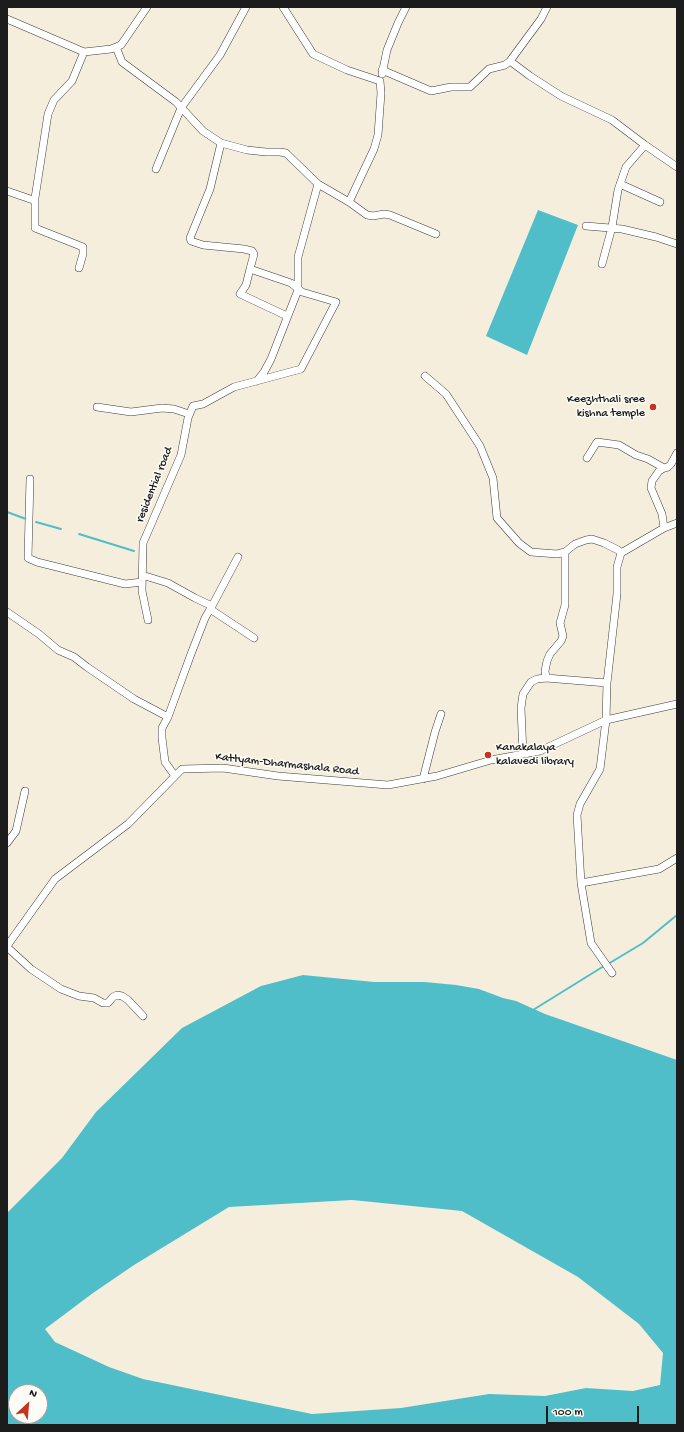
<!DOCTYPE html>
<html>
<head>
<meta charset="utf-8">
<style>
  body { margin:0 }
  #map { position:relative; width:684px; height:1432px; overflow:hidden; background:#f6eedc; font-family:"Gochi Hand",sans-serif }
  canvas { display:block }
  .frame { position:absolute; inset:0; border:8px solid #1c1c1c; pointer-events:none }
  .north { position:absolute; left:8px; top:1384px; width:40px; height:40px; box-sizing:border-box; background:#fdfcf7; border:1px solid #a3a29f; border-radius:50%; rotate:26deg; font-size:11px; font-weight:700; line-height:16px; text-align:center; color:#1c1c1c }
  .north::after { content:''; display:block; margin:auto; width:14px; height:18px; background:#c8321e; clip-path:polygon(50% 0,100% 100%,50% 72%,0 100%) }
  .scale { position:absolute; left:546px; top:1406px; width:93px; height:18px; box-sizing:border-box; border:2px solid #1c1c1c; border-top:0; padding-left:5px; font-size:12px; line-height:14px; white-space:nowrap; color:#1c1c1c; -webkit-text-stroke:3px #fdfcf7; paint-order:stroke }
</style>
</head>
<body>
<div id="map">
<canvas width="684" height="1432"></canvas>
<div class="frame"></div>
<div class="north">N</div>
<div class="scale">100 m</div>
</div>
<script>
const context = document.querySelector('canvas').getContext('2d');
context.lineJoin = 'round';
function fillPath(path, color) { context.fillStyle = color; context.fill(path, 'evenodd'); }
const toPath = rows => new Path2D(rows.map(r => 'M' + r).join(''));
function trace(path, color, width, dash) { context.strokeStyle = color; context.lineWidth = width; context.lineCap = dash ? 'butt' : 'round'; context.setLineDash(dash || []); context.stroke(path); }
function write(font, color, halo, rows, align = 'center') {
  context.font = font + ' "Gochi Hand",sans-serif'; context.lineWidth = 3; context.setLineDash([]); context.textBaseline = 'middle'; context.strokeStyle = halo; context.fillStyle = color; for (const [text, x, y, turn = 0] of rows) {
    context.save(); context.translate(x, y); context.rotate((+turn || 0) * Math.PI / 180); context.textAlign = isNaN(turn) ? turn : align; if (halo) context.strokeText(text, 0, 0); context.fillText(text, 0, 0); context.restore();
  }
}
fillPath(toPath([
  [538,210,578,225,527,355,486,336],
  [303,975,374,982,425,982,456,985,479,989,503,998,516,1001,545,1014,677,1060,677,1425,7,1425,7,1213,62,1158,96,1112,182,1028,261,986],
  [352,1200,462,1211,578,1277,639,1324,663,1353,660,1385,633,1391,586,1388,545,1396,489,1394,401,1408,312,1414,143,1379,109,1367,55,1342,45,1329,93,1293,134,1265,229,1207],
  [16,1392,40,1392,40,1416,16,1416]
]), '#50bec8');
trace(toPath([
  [7,512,26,519],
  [36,522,61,529],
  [79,534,134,551],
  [608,964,643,943,677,915],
  [533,1010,604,966]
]), '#50bec8', 2);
const minor = toPath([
  [7,19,84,52,72,81,54,100,48,114,35,198,33,200,7,191],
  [116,47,122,62,176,102,203,131,221,143],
  [84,52,111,49,121,45,147,7],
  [510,61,541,19,547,7],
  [382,70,431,91,451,87,470,87,489,69,505,65,510,61,530,76,561,96,612,120,645,145,677,167],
  [382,74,387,50,398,23,406,7],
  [156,169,181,108,220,55,246,7],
  [620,184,660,202],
  [35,198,35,228,83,247,83,254,79,268],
  [349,202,367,215,373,216,384,214,390,215,436,234],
  [586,226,622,229,656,237,677,244],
  [602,264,612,227,618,190,626,167,645,145],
  [250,269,246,285,240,294,287,316],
  [425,376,446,394,480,446,493,478,497,518,519,543,531,552,557,554,565,552],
  [257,381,264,372,271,359,298,290,298,257,318,184,349,202,374,149,378,135,381,93,380,81,347,70,313,54,283,7],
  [97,407,131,412,162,408,174,409,189,414],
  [587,458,597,442,619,445,636,455,648,459,664,468,668,467,671,464,677,453],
  [30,479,28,558,37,562,125,584,142,582],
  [664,528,677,523],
  [621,553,664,528,662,514,651,488,652,481,659,471,664,468],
  [142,575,168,583,195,598,212,606,205,618,191,654,168,717,162,728,162,738,165,762,175,776],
  [212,606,238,557],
  [210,609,254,638],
  [7,612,39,634,58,650,74,657,87,667,134,699,168,717],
  [148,620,142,591,143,543,181,455,188,418,193,406,203,404,234,387,301,369,336,302,302,292,291,283,250,269,254,254,252,251,244,249,203,245,191,241,190,238,210,189,221,143,247,150,266,152,280,152,286,153,318,184],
  [546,678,607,683],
  [523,754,521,708,523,694,531,682,537,679,546,678,545,671,547,661,550,654,561,641,563,636,560,623,565,605,565,552,575,544,586,540,592,539,604,543,618,550,621,553,617,567,617,594,607,683,606,720,600,769,580,804,577,815,581,883,591,943,612,973],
  [423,779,435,732,441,714],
  [7,843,16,831,25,791],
  [581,883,659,869,677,858],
  [7,946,55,879,128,824,182,769,223,768,278,776,388,785,437,776,491,760,540,751,606,720,677,704],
  [7,947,31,969,61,989,79,996,94,998,103,1003,108,1003,113,997,117,995,122,996,128,1000,143,1016]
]);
trace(minor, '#3d3c39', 8);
trace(minor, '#fff', 7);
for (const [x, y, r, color] of [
  [653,407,4,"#c8321e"],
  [488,755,4,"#c8321e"]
]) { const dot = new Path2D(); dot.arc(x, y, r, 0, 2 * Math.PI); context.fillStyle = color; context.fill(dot); trace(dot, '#fdfcf7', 1.5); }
write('12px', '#1c1c1c', '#fdfcf7', [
  ["Keezhthali sree",645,400],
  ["kishna temple",645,414],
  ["Kanakalaya",496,748,"left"],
  ["kalavedi library",496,762,"left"]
], 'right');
write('12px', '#1c1c1c', '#fdfcf7', [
  ["residential road",155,485,-68],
  ["Kattyam-Dharmashala Road",287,765,6]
]);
</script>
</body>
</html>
